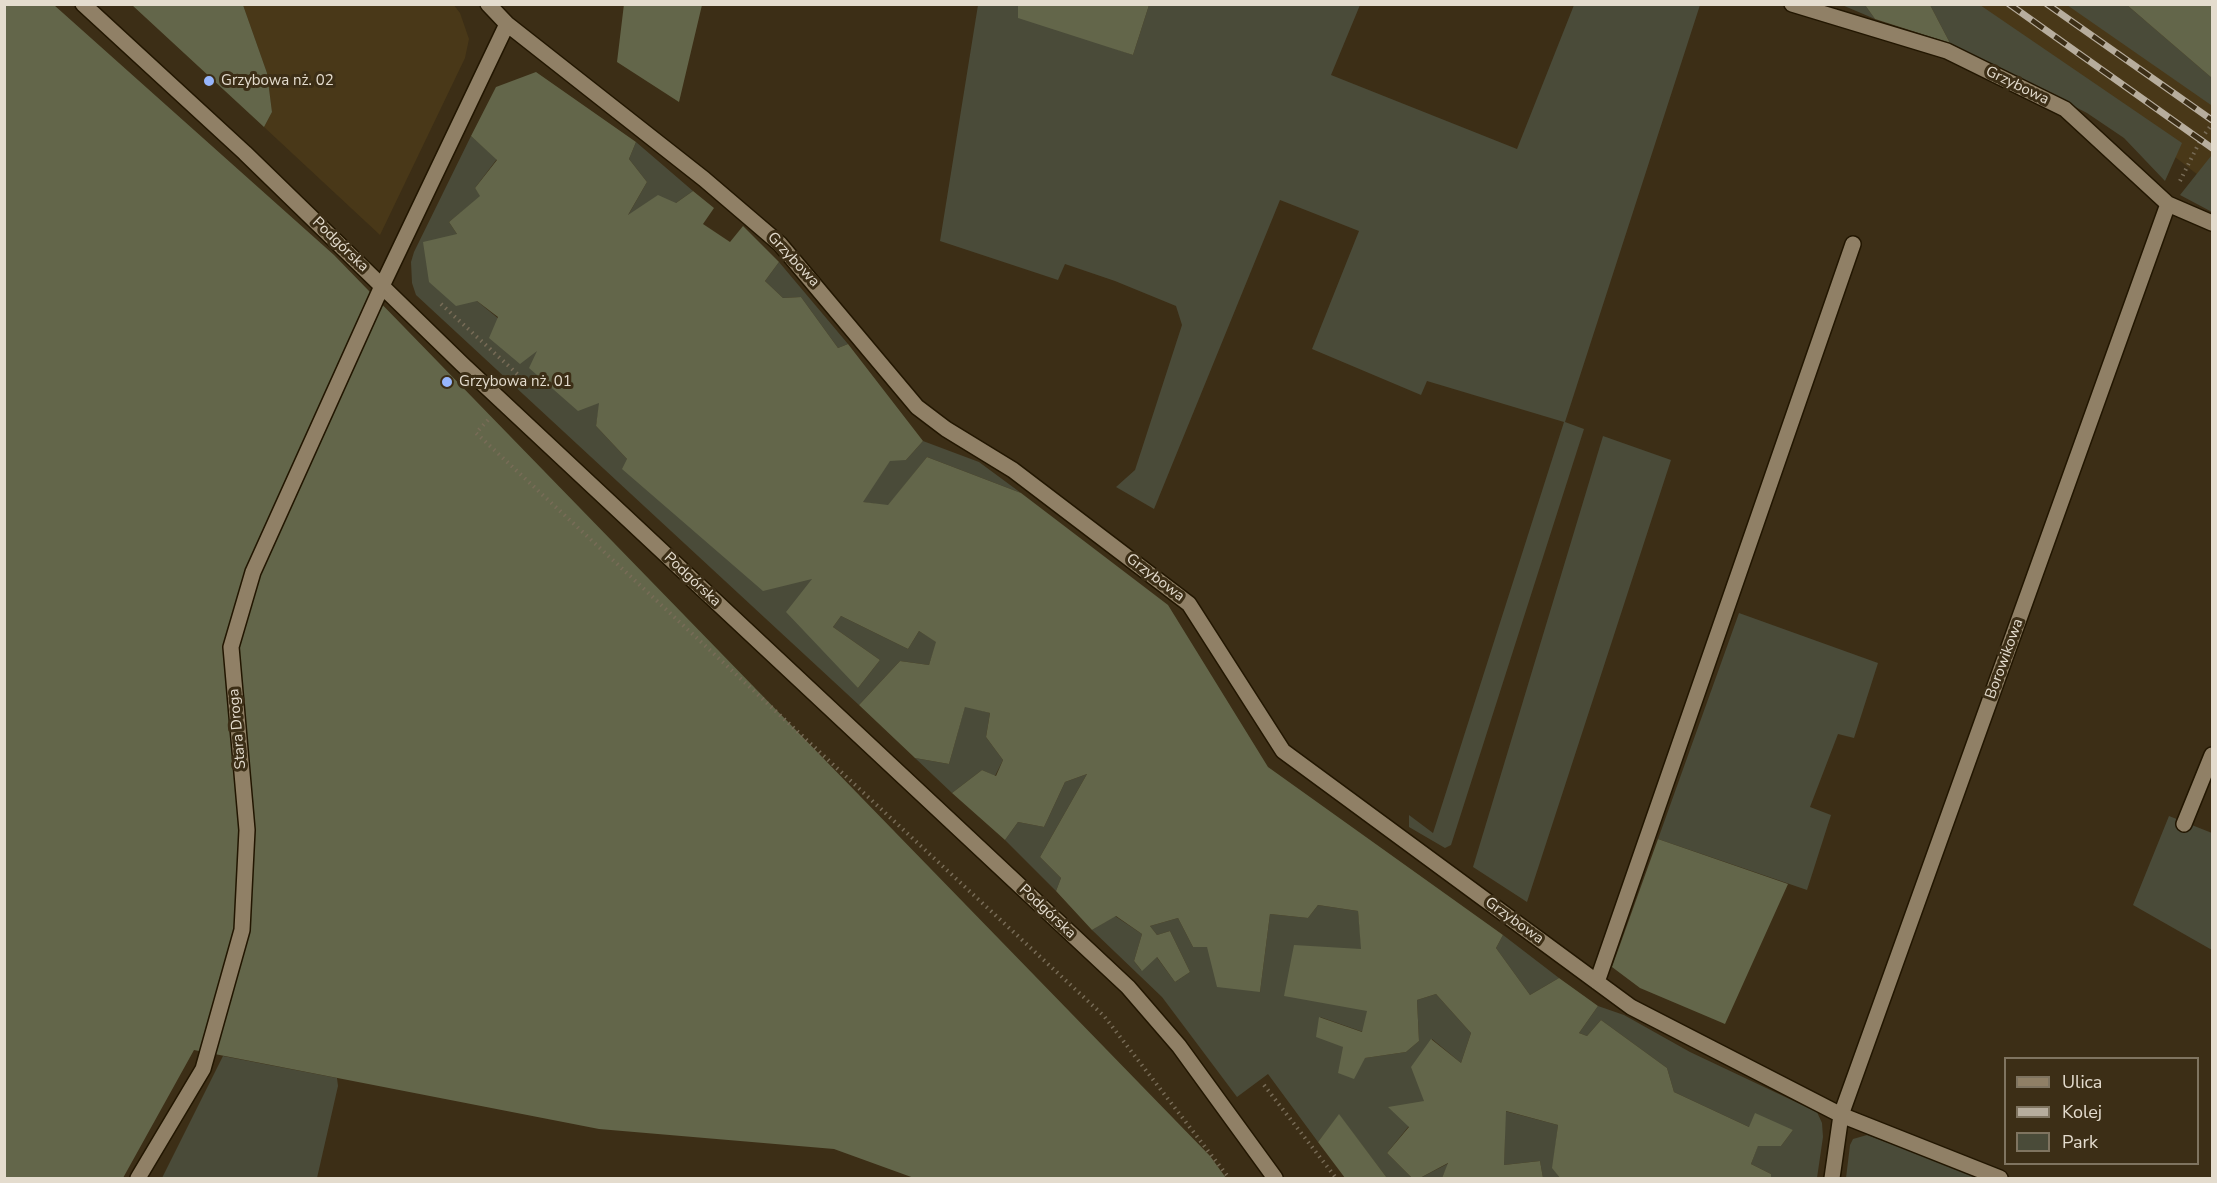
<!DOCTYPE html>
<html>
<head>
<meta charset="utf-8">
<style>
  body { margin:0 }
  #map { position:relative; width:2217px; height:1183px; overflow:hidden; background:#3c2e16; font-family:"Nunito Sans",sans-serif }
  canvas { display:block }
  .frame { position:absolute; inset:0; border:6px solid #e4dcce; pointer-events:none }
  .legend { position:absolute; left:2004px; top:1057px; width:195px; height:108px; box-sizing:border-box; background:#3c2e16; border:2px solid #7f7460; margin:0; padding:8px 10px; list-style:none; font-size:18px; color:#e4dcce }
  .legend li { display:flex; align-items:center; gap:12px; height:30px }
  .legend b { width:30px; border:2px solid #7f7460 }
</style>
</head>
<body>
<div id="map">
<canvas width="2217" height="1183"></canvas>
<div class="frame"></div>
<ul class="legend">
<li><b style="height:8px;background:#908066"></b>Ulica</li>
<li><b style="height:8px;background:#b7ad9d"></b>Kolej</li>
<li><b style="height:16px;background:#4a4b39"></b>Park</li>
</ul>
</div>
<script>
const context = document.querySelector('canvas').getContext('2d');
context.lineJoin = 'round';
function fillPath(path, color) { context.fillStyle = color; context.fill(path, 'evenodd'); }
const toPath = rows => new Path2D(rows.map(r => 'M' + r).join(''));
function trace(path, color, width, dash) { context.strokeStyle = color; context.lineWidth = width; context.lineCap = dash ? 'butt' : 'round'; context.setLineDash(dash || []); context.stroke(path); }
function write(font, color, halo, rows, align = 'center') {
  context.font = font + ' "Nunito Sans",sans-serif'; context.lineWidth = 6; context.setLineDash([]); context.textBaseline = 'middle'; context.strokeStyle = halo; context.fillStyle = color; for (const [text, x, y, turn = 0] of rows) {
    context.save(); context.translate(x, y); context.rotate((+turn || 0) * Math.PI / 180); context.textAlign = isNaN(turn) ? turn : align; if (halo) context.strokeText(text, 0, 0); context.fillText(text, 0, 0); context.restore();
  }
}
fillPath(toPath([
  [453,4,460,13,469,39,465,58,380,235,264,127,272,112,267,73,243,5],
  [1912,5,2111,5,2212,50,2212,186,2119,113]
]), '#493818');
fillPath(toPath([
  [978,5,1018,5,1018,14,1133,55,1149,5,1360,5,1331,75,1517,149,1574,5,1700,5,1565,422,1584,429,1451,845,1445,848,1409,827,1409,815,1433,833,1564,422,1427,381,1421,395,1312,349,1359,231,1280,200,1154,509,1116,487,1135,470,1182,325,1176,306,1115,281,1065,264,1058,280,940,241],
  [1842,5,1865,5,1875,19],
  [1930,5,1980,5,2182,143,2165,181,2124,138,2087,113,1950,43],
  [2067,5,2127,5,2212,78,2212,103,2211,105],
  [471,136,497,159,475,188,481,196,449,222,457,234,477,301,600,402,596,426,627,459,812,578,858,688,880,660,833,627,841,616,908,649,919,631,937,642,929,665,900,661,859,705,416,295,412,283,411,262,414,252],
  [636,142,693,191,676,203,627,217,647,182,629,159],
  [2211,156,2212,158,2212,212,2180,195],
  [779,262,848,344,838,348,801,297,783,298,765,281],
  [1603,436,1671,460,1527,902,1473,867],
  [923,441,979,462,1021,493,927,457,888,506,862,502,890,460,906,460],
  [1739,613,1878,663,1854,738,1838,734,1810,807,1831,815,1807,890,1658,839],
  [965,706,990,713,986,737,1003,760,995,776,982,770,952,793,915,758,949,764],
  [1087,774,1040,857,1061,878,1056,891,1005,840,1018,822,1044,827,1065,782],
  [2169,816,2212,833,2212,950,2133,905],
  [1318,905,1358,911,1368,1011,1363,1032,1320,1017,1343,1047,1365,1058,1406,1052,1419,1041,1417,1000,1436,994,1471,1033,1461,1063,1432,1039,1424,1101,1409,1126,1387,1153,1412,1178,1387,1178,1339,1115,1318,1142,1268,1074,1237,1097,1162,997,1092,930,1115,916,1142,934,1134,961,1141,970,1156,956,1175,982,1190,972,1170,931,1157,935,1150,926,1178,918,1193,947,1207,947,1260,992,1270,914,1308,918],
  [1503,935,1559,978,1530,995,1496,948],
  [1598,1006,1624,1015,1690,1052,1817,1112,1822,1123,1823,1137,1817,1178,1771,1178,1771,1174,1751,1164,1758,1145,1781,1146,1793,1130,1749,1127,1674,1092,1667,1068,1601,1020,1587,1036,1579,1033],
  [223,1056,337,1078,338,1086,317,1178,162,1178],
  [1505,1111,1558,1125,1553,1168,1560,1178,1543,1178,1540,1161,1504,1165],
  [1867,1135,1972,1174,1977,1178,1846,1178,1850,1145,1853,1139],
  [1449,1163,1442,1178,1420,1178]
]), '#4a4b39');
fillPath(toPath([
  [5,4,54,5,334,255,1210,1156,1226,1178,914,1178,834,1149,599,1129,194,1050,123,1178,5,1178],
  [624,4,702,5,679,102,617,62],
  [132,5,243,5,267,73,272,112,264,127],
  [1018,5,1018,4,1149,5,1133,55,1018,18],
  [1865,5,1930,5,1950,43,1875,19],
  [2127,5,2212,5,2212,78],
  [536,72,636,142,629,159,647,182,628,215,658,195,676,203,693,191,714,208,703,224,730,242,743,226,779,262,765,281,783,298,801,297,838,348,848,344,923,441,906,460,890,461,863,502,888,505,927,457,1021,493,1168,605,1268,767,1503,935,1496,948,1530,995,1559,978,1598,1006,1579,1033,1587,1036,1601,1020,1667,1068,1674,1092,1749,1127,1755,1113,1793,1130,1781,1146,1758,1146,1751,1164,1771,1174,1771,1178,1560,1178,1552,1168,1558,1125,1506,1111,1504,1165,1540,1161,1543,1178,1442,1178,1448,1163,1420,1178,1412,1178,1387,1153,1409,1127,1388,1107,1424,1101,1411,1067,1431,1039,1461,1063,1471,1033,1436,994,1417,1000,1419,1041,1406,1052,1365,1058,1354,1079,1338,1073,1343,1047,1316,1037,1319,1017,1362,1032,1367,1011,1284,996,1294,945,1361,949,1358,911,1318,905,1308,918,1270,914,1260,992,1217,987,1207,947,1193,947,1178,918,1150,926,1157,935,1170,931,1190,972,1175,982,1157,957,1142,971,1134,961,1142,934,1116,916,1092,930,1056,891,1061,878,1040,857,1087,774,1065,782,1044,827,1018,822,1005,840,952,793,982,770,996,776,1003,760,986,737,990,713,965,707,949,764,915,758,859,705,900,661,929,665,936,642,919,631,908,649,841,616,833,627,880,660,858,688,786,612,812,579,763,591,622,469,627,459,596,426,599,403,578,411,529,368,537,351,520,364,489,338,498,317,477,301,456,306,429,282,423,242,457,234,449,222,480,196,475,188,497,160,471,136,496,87],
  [1658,839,1788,884,1725,1024,1640,988,1612,967],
  [1339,1114,1387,1178,1345,1178,1318,1142]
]), '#63664a');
const minor = toPath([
  [83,4,245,153,462,364,1128,987,1179,1046,1275,1178],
  [488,4,507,24,704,179,780,244,917,407,946,429,1013,470,1189,604,1283,751,1631,1007,1841,1115,2000,1178],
  [1792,4,1947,51,2065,109,2168,204,2212,223],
  [2184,824,2212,755],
  [1597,982,1853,244],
  [138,1178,203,1069,242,930,247,830,231,647,253,572,382,286,507,24],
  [1832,1178,1841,1115,2168,204]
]);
trace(minor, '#221601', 18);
trace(toPath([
  [2180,181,2201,139,2212,124],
  [441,304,525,381,522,384],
  [488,420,476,433,1104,1016,1229,1178],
  [1264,1085,1336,1178]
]), '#786c57', 4, [1.5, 4.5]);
trace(minor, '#908066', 15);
const rail = toPath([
  [2009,4,2212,148],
  [2047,4,2212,120]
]);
trace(rail, '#b7ad9d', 7);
trace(rail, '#3c2e16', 4.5, [14]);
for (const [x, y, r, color] of [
  [209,81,6,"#97b6fd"],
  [447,382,6,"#97b6fd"]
]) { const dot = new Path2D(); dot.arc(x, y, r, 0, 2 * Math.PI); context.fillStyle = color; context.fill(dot); trace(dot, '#3c2e16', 2); }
write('15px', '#e4dcce', '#3c2e16', [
  ["Grzybowa nż. 02",221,81],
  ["Grzybowa nż. 01",459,382]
], 'left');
write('15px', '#e4dcce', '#3c2e16', [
  ["Grzybowa",2017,86,26],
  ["Podgórska",340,245,44],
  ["Grzybowa",793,260,47],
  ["Grzybowa",1155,578,37],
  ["Podgórska",692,580,43],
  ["Borowikowa",2005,659,-70],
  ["Stara Droga",238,729,-95],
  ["Podgórska",1047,912,43],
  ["Grzybowa",1514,921,36]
]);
</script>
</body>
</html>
